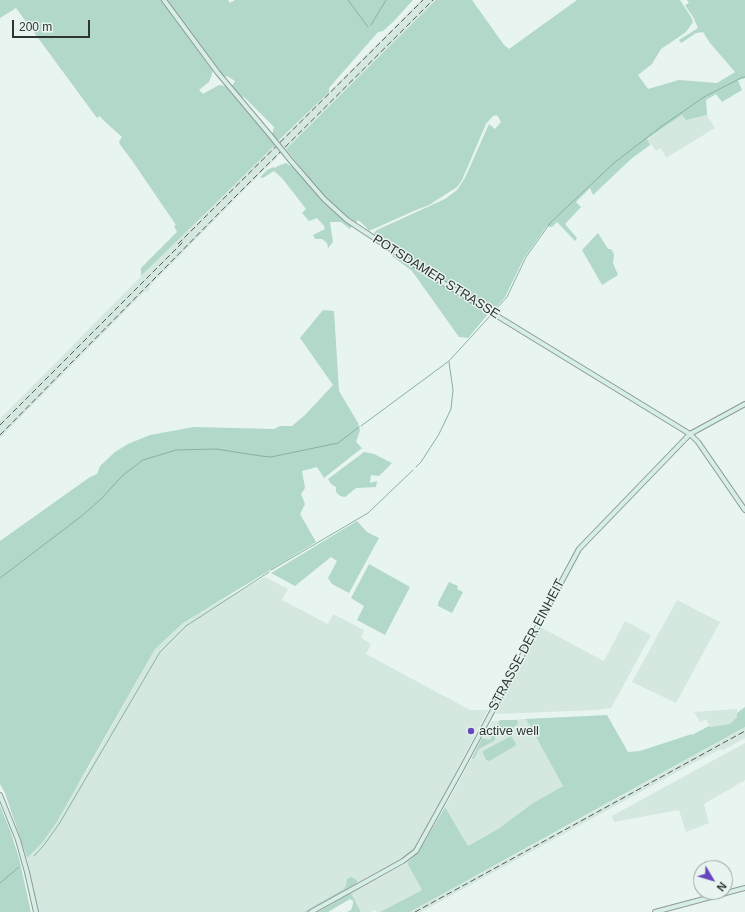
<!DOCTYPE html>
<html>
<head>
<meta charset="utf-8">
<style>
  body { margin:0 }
  #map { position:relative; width:745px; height:912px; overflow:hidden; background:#e8f4ef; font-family:Helvetica,sans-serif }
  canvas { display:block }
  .north { position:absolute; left:693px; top:860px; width:40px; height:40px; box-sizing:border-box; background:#e8f4ef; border:1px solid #9ea7a3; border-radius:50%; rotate:128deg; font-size:11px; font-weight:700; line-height:16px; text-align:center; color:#2f3432 }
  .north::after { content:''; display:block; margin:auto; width:14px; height:18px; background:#6646be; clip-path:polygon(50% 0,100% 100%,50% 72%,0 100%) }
  .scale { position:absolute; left:12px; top:20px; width:78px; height:18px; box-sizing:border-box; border:2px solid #2f3432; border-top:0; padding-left:5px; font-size:12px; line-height:14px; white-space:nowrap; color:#2f3432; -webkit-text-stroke:3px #e8f4ef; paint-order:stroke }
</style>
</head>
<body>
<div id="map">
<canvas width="745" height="912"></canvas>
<div class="north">N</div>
<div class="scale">200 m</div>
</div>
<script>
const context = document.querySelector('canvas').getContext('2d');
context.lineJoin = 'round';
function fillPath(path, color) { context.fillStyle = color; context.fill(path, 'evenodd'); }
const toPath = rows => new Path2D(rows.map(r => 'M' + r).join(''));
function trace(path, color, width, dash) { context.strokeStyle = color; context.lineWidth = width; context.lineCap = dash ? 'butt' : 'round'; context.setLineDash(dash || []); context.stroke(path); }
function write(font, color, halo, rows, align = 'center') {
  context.font = font + ' Helvetica,sans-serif'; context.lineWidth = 3; context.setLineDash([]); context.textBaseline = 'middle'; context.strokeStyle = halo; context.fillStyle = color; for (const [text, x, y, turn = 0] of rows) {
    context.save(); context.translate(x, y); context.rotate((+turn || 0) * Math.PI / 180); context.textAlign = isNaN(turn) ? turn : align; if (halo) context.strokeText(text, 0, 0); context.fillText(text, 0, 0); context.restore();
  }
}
fillPath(toPath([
  [421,0,436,0,246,188,149,287,150,288,147,292,145,291,0,438,0,419,184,233,295,126],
  [682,115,686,120,707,115,715,128,666,158,661,148,656,151,652,145,650,145,647,140],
  [265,577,288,589,282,600,328,624,333,614,364,630,361,638,371,644,366,654,470,710,488,710,417,846,408,856,308,912,39,912,27,858,42,843,89,767,155,649,183,623,204,610],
  [677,600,720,622,676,703,632,682],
  [625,621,651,635,611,708,596,710,497,714,495,710,540,627,604,661],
  [737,709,737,717,734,721,730,724,710,727,706,719,700,722,694,712],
  [526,719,563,786,533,803,498,829,468,846,445,807,492,721],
  [745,727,745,738,723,750,721,749,699,760,421,912,410,912,595,811],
  [745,743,745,780,704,804,709,823,686,832,679,810,614,822,612,816],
  [407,863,422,890,380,912,377,912,375,910,370,912,361,912,351,893]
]), '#d4e8df');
fillPath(toPath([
  [0,0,162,0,213,71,209,82,199,90,203,94,219,85,225,86,275,145,141,276,141,268,177,232,174,226,176,225,131,159,121,146,119,142,122,137,103,120,100,116,97,118,16,8,0,18],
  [166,0,228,0,230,3,235,0,413,0,393,22,383,31,378,32,329,88,329,92,278,141,272,135,274,127,245,98,239,95,232,86,235,81,227,76,224,77,218,69],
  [436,0,472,0,504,45,509,49,577,0,680,0,691,17,693,22,686,32,661,49,652,64,638,75,648,89,679,80,717,83,735,72,710,43,703,32,696,33,681,43,679,40,698,28,693,17,685,5,689,3,687,0,745,0,745,78,738,80,742,90,722,102,716,94,706,100,707,115,686,120,682,115,647,139,650,145,631,159,593,195,590,188,576,202,581,207,565,224,577,238,575,241,557,222,552,227,547,226,524,258,505,297,493,311,418,265,375,237,374,233,377,230,445,199,457,190,465,178,489,124,495,129,501,122,497,115,493,116,486,124,462,180,457,187,429,205,416,210,369,231,365,226,358,220,356,223,333,206,315,186,286,149],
  [286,163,294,168,332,210,352,226,350,229,341,222,330,222,333,242,328,248,327,243,322,239,315,239,313,235,325,229,324,226,317,218,309,221,302,213,306,209,282,178,274,171,263,178,260,177,267,170,274,167,275,168,278,166],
  [598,233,608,249,611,249,613,252,614,255,613,263,618,275,602,285,582,250],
  [394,254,446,286,489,313,468,338,459,337,412,271,392,256],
  [323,310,334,311,339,391,358,423,360,430,356,442,362,448,324,478,317,467,302,471,305,488,301,494,305,504,300,514,316,542,183,623,155,649,56,823,42,843,27,858,5,793,0,784,0,541,90,477,97,474,100,466,115,452,128,444,150,435,194,427,274,429,280,426,292,426,305,415,333,385,300,338],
  [364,452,374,454,392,463,379,476,371,475,370,483,377,481,376,487,356,488,345,497,340,496,336,492,336,487,331,484,328,479],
  [357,521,367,532,379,538,349,593,332,584,328,578,337,561,331,557,295,586,271,573],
  [369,564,410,587,385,635,357,620,364,606,351,598],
  [449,582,458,586,457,589,463,592,452,613,438,606,438,603],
  [745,707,745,727,651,779,410,912,380,912,422,890,407,863,418,853,445,807,468,846,498,829,533,803,563,786,526,719,607,715,628,752,640,751,692,734,692,735,709,726,710,727,730,724,737,717,737,713],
  [500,720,517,720,518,724,510,729,510,734,510,732,503,735,500,733,495,736,495,740,479,749,474,759,472,758,482,738,490,740],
  [511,736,516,744,515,746,489,761,486,760,483,753,483,751],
  [0,806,10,830,19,858,31,912,0,912],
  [351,877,357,880,357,885,308,912,304,912,344,889,346,886,347,879],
  [351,893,361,912,347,912,351,910,353,904,353,901,350,899,328,912,318,912]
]), '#b1d8c8');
trace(toPath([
  [348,0,368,27],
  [371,25,386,0],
  [495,310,507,297,526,257,551,222,614,163,662,126,704,97,741,78,745,77],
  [361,426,449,361,491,315],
  [416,467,421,462,439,434,451,409,453,390,449,362],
  [271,570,368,513,413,470],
  [0,578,83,515,102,498,122,476,143,460,176,450,216,449,261,456,271,457,338,443,359,427],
  [34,856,44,845,59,824,160,652,186,626,269,572],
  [0,883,19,867]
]), '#87b2a1', 1);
const secondary = toPath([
  [164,0,218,73,270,135],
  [291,161,324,199,347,220,427,273,690,434,698,442,745,510],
  [0,795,18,840,27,872,36,912],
  [311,912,403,861,416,851,463,766,579,549,690,434,745,404],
  [655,912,745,888]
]);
trace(secondary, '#8f9995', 6);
trace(secondary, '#d5efe6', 4);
trace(toPath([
  [178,244,423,0],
  [0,425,184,241],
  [0,435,235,197,433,0],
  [415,912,745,731]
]), '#555b59', 1, [6, 3]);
const secondaryBridge = toPath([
  [270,135,291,161]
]);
trace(secondaryBridge, '#8f9995', 6, []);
trace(secondaryBridge, '#d5efe6', 4);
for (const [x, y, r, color] of [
  [471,731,4,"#6646be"]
]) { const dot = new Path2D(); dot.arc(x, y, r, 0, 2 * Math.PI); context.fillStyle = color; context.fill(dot); trace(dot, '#e8f4ef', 1.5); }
write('13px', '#2f3432', '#e8f4ef', [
  ["POTSDAMER STRASSE",436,277,32],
  ["STRASSE DER EINHEIT",527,645,-62]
]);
write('13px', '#2f3432', '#e8f4ef', [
  ["active well",479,731]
], 'left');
</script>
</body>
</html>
